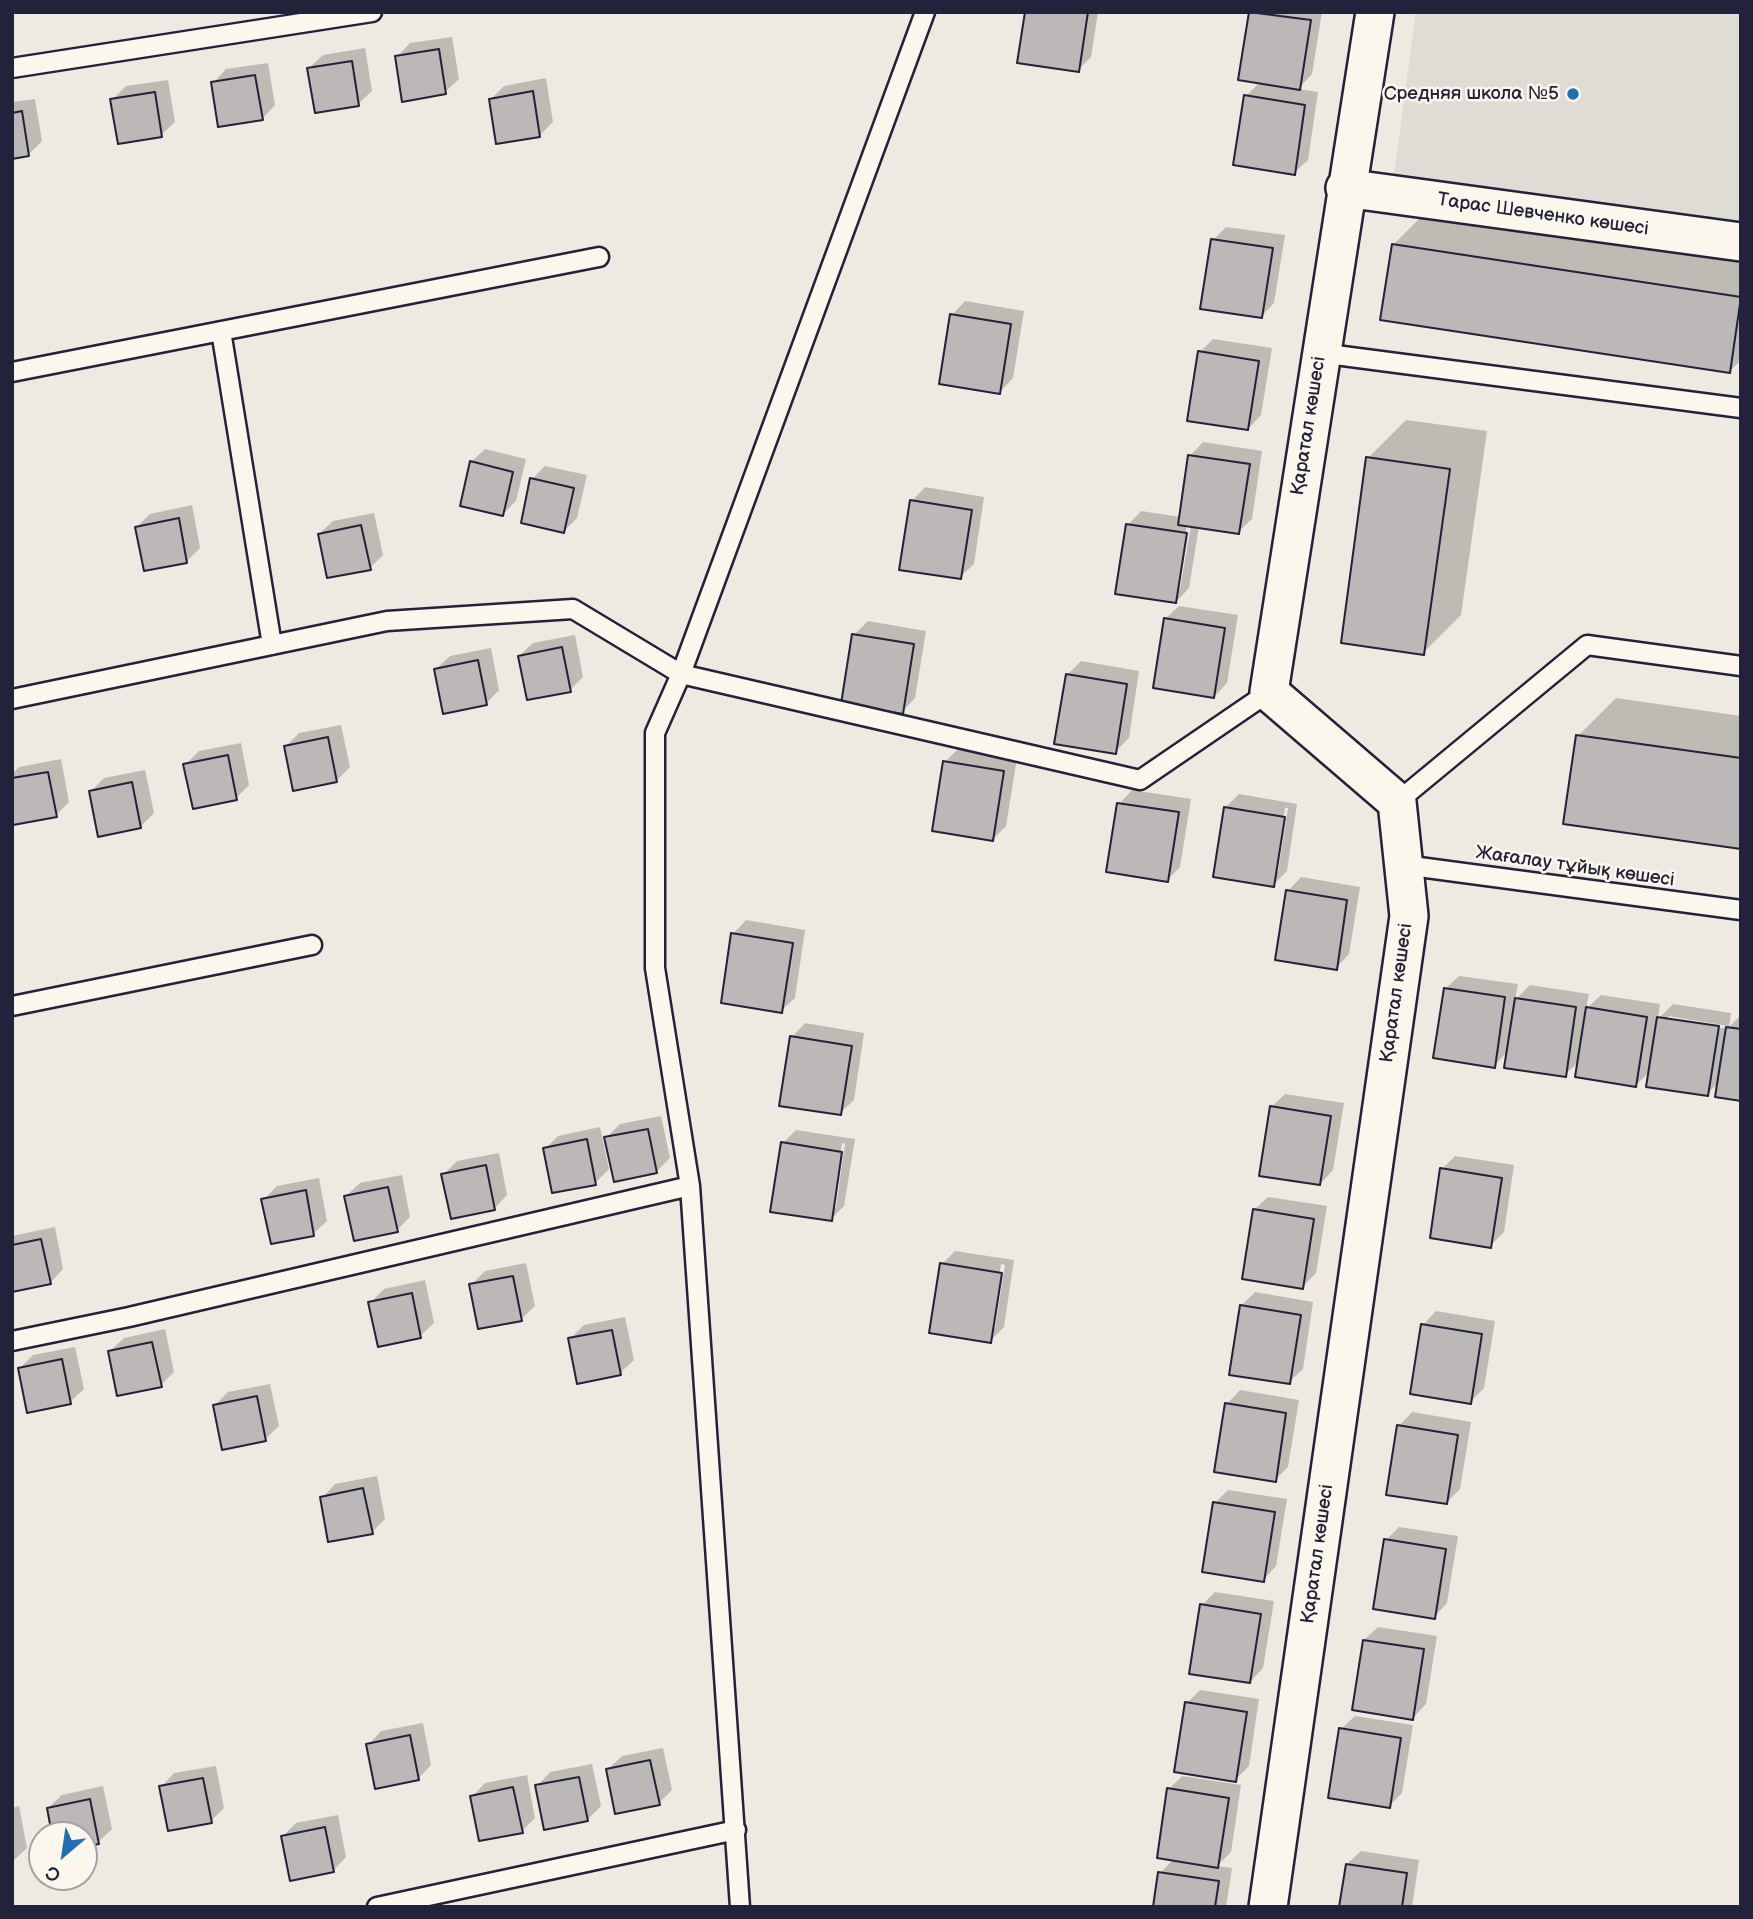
<!DOCTYPE html>
<html>
<head>
<meta charset="utf-8">
<style>
  body { margin:0 }
  #map { position:relative; width:1753px; height:1919px; overflow:hidden; background:#eeeae2; font-family:"Balsamiq Sans",sans-serif }
  canvas { display:block }
  .frame { position:absolute; inset:0; border:14px solid #22223b; pointer-events:none }
  .north { position:absolute; left:28px; top:1821px; width:70px; height:70px; box-sizing:border-box; background:#fbf7ec; border:2px solid #a4a2a5; border-radius:50%; rotate:209deg; font-size:19px; font-weight:700; line-height:28px; text-align:center; color:#22223b }
  .north::after { content:''; display:block; margin:auto; width:24px; height:32px; background:#1f6fb2; clip-path:polygon(50% 0,100% 100%,50% 72%,0 100%) }
</style>
</head>
<body>
<div id="map">
<canvas width="1753" height="1919"></canvas>
<div class="frame"></div>
<div class="north">С</div>
</div>
<script>
const context = document.querySelector('canvas').getContext('2d');
context.lineJoin = 'round';
function fillPath(path, color) { context.fillStyle = color; context.fill(path, 'evenodd'); }
const toPath = rows => new Path2D(rows.map(r => 'M' + r).join(''));
function trace(path, color, width, dash) { context.strokeStyle = color; context.lineWidth = width; context.lineCap = dash ? 'butt' : 'round'; context.setLineDash(dash || []); context.stroke(path); }
function write(font, color, halo, rows, align = 'center') {
  context.font = font + ' "Balsamiq Sans",sans-serif'; context.lineWidth = 5; context.setLineDash([]); context.textBaseline = 'middle'; context.strokeStyle = halo; context.fillStyle = color; for (const [text, x, y, turn = 0] of rows) {
    context.save(); context.translate(x, y); context.rotate((+turn || 0) * Math.PI / 180); context.textAlign = isNaN(turn) ? turn : align; if (halo) context.strokeText(text, 0, 0); context.fillText(text, 0, 0); context.restore();
  }
}
fillPath(toPath([
  [1416,12,1741,12,1741,223,1394,175]
]), '#dfdbd5');
fillPath(toPath([
  [1027,12,1098,12,1091,57,1078,70],
  [1251,12,1322,12,1312,74,1298,89,1318,92,1308,160,1294,173,1246,96,1260,82],
  [452,37,459,79,445,92,397,57,410,43],
  [365,48,372,91,358,104,309,68,323,55],
  [268,63,275,105,262,119,213,83,226,69],
  [546,78,553,122,540,135,491,99,504,86],
  [168,80,175,122,161,135,112,100,126,86],
  [35,99,42,141,28,155,12,157,12,102],
  [1431,207,1741,254,1741,360,1729,372,1393,245],
  [1226,227,1285,235,1274,303,1261,317,1213,240],
  [965,301,1024,311,1013,378,1000,392,952,315],
  [1213,339,1272,348,1261,415,1248,429,1200,352],
  [1406,420,1487,431,1461,615,1423,653,1368,458],
  [1203,442,1262,451,1252,519,1238,532,1199,526,1189,588,1176,602,1128,525,1141,511,1181,517,1190,456],
  [1187,525,1191,525,1180,589,1177,589],
  [485,449,526,459,516,501,503,514,471,462],
  [545,466,587,475,577,518,564,531,532,479],
  [925,487,984,497,974,564,960,577,912,501],
  [192,505,200,548,187,561,137,527,150,514],
  [374,513,383,555,370,568,319,534,333,521],
  [1179,606,1238,615,1227,683,1214,697,1165,619],
  [868,621,926,631,915,698,902,712,854,635],
  [575,635,583,677,570,690,519,656,533,643],
  [491,648,499,690,486,704,436,669,450,656],
  [1081,661,1139,671,1129,738,1115,752,1067,675],
  [1616,698,1741,716,1741,847,1578,736],
  [341,725,350,767,336,781,286,746,299,733],
  [241,743,249,785,236,798,185,765,199,751],
  [958,749,1017,758,1006,826,993,839,945,762],
  [61,759,69,802,56,815,14,823,12,774,19,767],
  [145,770,154,813,141,826,90,792,104,778],
  [1132,790,1191,799,1180,867,1167,880,1119,804],
  [1239,794,1297,804,1287,871,1273,885,1225,808],
  [1285,808,1288,808,1278,872,1274,872],
  [1301,877,1360,887,1349,954,1336,968,1288,891],
  [746,920,805,930,795,998,781,1011,733,934],
  [1459,976,1518,984,1515,1000,1530,985,1589,994,1586,1009,1601,995,1660,1004,1658,1019,1673,1004,1731,1013,1729,1027,1741,1015,1741,1099,1719,1082,1707,1094,1651,1070,1636,1085,1579,1061,1565,1075,1508,1051,1494,1066,1445,989],
  [1668,1016,1728,1026,1727,1029,1668,1020],
  [805,1023,864,1033,854,1100,840,1113,792,1037],
  [1285,1094,1344,1103,1333,1170,1320,1184,1271,1107],
  [661,1116,670,1158,656,1172,606,1138,620,1124],
  [600,1127,609,1169,595,1183,545,1149,558,1136],
  [796,1130,855,1139,844,1206,831,1219,783,1143],
  [842,1143,845,1144,836,1207,832,1207],
  [499,1153,507,1195,494,1209,443,1175,457,1161],
  [1455,1156,1514,1165,1504,1232,1490,1246,1442,1169],
  [402,1175,410,1217,397,1230,346,1196,360,1183],
  [319,1178,327,1221,313,1234,263,1200,277,1186],
  [1268,1197,1327,1206,1316,1273,1302,1287,1254,1210],
  [55,1227,63,1269,50,1283,12,1291,12,1236],
  [955,1251,1014,1260,1004,1327,990,1341,942,1264],
  [1001,1264,1005,1265,995,1328,991,1328],
  [526,1263,535,1306,521,1319,471,1285,485,1271],
  [425,1280,434,1323,420,1336,370,1303,384,1289],
  [1255,1292,1313,1302,1303,1369,1289,1382,1241,1306],
  [1436,1311,1495,1321,1484,1388,1470,1402,1423,1325],
  [625,1317,634,1360,620,1373,570,1339,584,1325],
  [165,1329,174,1372,161,1385,110,1351,124,1338],
  [75,1347,84,1389,70,1402,20,1368,33,1355],
  [270,1384,279,1426,265,1439,215,1405,228,1392],
  [1240,1390,1299,1400,1288,1467,1275,1480,1227,1404],
  [1412,1412,1471,1422,1460,1489,1447,1502,1399,1426],
  [377,1476,385,1519,372,1532,322,1498,335,1484],
  [1228,1490,1287,1499,1276,1566,1263,1580,1215,1503],
  [1399,1527,1458,1536,1447,1603,1434,1617,1386,1540],
  [1215,1592,1274,1601,1263,1668,1250,1682,1202,1605],
  [1378,1627,1437,1636,1426,1704,1413,1718,1364,1640],
  [1200,1690,1259,1699,1249,1766,1235,1780,1187,1703],
  [1355,1716,1413,1725,1402,1793,1389,1806,1341,1729],
  [423,1723,431,1765,418,1779,368,1745,381,1731],
  [663,1748,672,1790,659,1803,608,1769,622,1756],
  [592,1764,601,1806,587,1820,537,1786,550,1772],
  [216,1766,224,1808,211,1821,161,1787,174,1773],
  [527,1775,535,1818,522,1831,472,1797,485,1783],
  [1182,1776,1241,1785,1231,1852,1217,1866,1232,1868,1226,1907,1154,1907,1160,1873,1174,1859,1169,1789],
  [103,1786,112,1829,98,1842,84,1845,84,1835,54,1835,48,1808,62,1795],
  [19,1806,27,1848,12,1862,12,1808],
  [338,1815,346,1857,333,1871,283,1836,296,1823],
  [1361,1851,1419,1860,1412,1907,1341,1907,1347,1864]
]), '#0003');
const building = toPath([
  [1025,12,1088,12,1079,72,1017,63,1025,12],
  [1249,12,1311,20,1300,90,1238,80,1249,12],
  [439,49,446,94,402,102,395,56,439,49],
  [352,61,359,106,315,113,307,68,352,61],
  [255,75,263,120,218,127,211,82,255,75],
  [533,91,540,137,496,144,489,99,533,91],
  [155,92,162,137,118,144,110,99,155,92],
  [1244,95,1305,105,1295,175,1233,165,1244,95],
  [22,111,29,156,12,159,12,113,22,111],
  [1211,239,1273,248,1262,318,1200,309,1211,239],
  [1392,244,1741,297,1730,373,1380,320,1392,244],
  [950,314,1011,324,1000,394,939,384,950,314],
  [1198,351,1259,361,1248,430,1187,421,1198,351],
  [1188,455,1250,464,1239,534,1178,525,1188,455],
  [1366,457,1450,469,1424,655,1341,643,1366,457],
  [470,461,513,472,503,516,460,506,470,461],
  [530,478,574,488,564,533,521,523,530,478],
  [910,500,972,510,961,579,899,570,910,500],
  [179,518,187,563,144,571,135,527,179,518],
  [1126,524,1187,533,1176,603,1115,594,1126,524],
  [361,525,371,570,327,578,318,534,361,525],
  [1164,618,1225,628,1214,698,1153,688,1164,618],
  [852,634,914,644,903,714,841,704,852,634],
  [562,647,571,692,527,700,518,656,562,647],
  [478,660,487,705,443,714,434,669,478,660],
  [1066,674,1127,684,1116,754,1054,744,1066,674],
  [1576,735,1741,758,1741,849,1563,824,1576,735],
  [328,737,337,782,293,791,284,746,328,737],
  [228,755,237,800,193,809,183,764,228,755],
  [943,761,1004,771,993,841,932,831,943,761],
  [48,772,57,817,13,825,12,778,48,772],
  [132,782,141,828,98,837,89,791,132,782],
  [1117,803,1179,812,1168,882,1106,872,1117,803],
  [1224,807,1285,817,1274,887,1213,877,1224,807],
  [1286,890,1347,900,1337,970,1275,960,1286,890],
  [731,933,793,943,782,1013,721,1003,731,933],
  [1444,988,1505,997,1495,1068,1433,1058,1444,988],
  [1515,998,1576,1007,1566,1077,1504,1068,1515,998],
  [1586,1007,1647,1017,1636,1087,1575,1077,1586,1007],
  [1657,1017,1719,1026,1708,1096,1646,1087,1657,1017],
  [1726,1027,1741,1029,1741,1101,1715,1097,1726,1027],
  [790,1036,852,1046,841,1115,779,1106,790,1036],
  [1270,1106,1331,1116,1320,1185,1259,1176,1270,1106],
  [648,1129,657,1173,614,1182,604,1137,648,1129],
  [587,1139,596,1185,552,1193,543,1148,587,1139],
  [781,1142,842,1152,832,1221,770,1212,781,1142],
  [486,1165,495,1210,451,1219,441,1174,486,1165],
  [1440,1168,1502,1178,1491,1248,1430,1238,1440,1168],
  [388,1187,398,1232,354,1241,344,1196,388,1187],
  [306,1190,314,1236,271,1244,261,1199,306,1190],
  [1253,1209,1314,1219,1303,1289,1242,1279,1253,1209],
  [41,1239,51,1284,12,1292,12,1245,41,1239],
  [940,1263,1002,1273,991,1343,929,1333,940,1263],
  [513,1276,522,1321,478,1329,469,1284,513,1276],
  [412,1293,421,1338,378,1347,368,1302,412,1293],
  [1240,1305,1301,1315,1290,1384,1229,1375,1240,1305],
  [1421,1324,1482,1334,1471,1404,1410,1394,1421,1324],
  [612,1330,621,1375,577,1384,568,1338,612,1330],
  [152,1342,162,1387,117,1396,108,1351,152,1342],
  [62,1359,71,1404,27,1413,18,1368,62,1359],
  [257,1396,266,1441,222,1450,213,1405,257,1396],
  [1225,1403,1286,1413,1276,1482,1214,1472,1225,1403],
  [1397,1425,1458,1435,1447,1504,1386,1495,1397,1425],
  [363,1488,373,1534,328,1542,320,1497,363,1488],
  [1213,1502,1275,1512,1264,1582,1202,1572,1213,1502],
  [1384,1539,1446,1549,1435,1619,1373,1609,1384,1539],
  [1200,1604,1261,1614,1250,1683,1189,1674,1200,1604],
  [1363,1640,1424,1649,1413,1720,1352,1710,1363,1640],
  [1185,1702,1247,1712,1236,1782,1174,1772,1185,1702],
  [1339,1728,1401,1738,1390,1808,1328,1798,1339,1728],
  [410,1735,419,1780,375,1789,366,1744,410,1735],
  [650,1760,660,1805,615,1814,606,1769,650,1760],
  [579,1777,588,1821,544,1830,535,1785,579,1777],
  [203,1778,212,1823,168,1831,159,1786,203,1778],
  [513,1787,523,1833,479,1841,470,1796,513,1787],
  [1167,1788,1229,1798,1218,1868,1157,1858,1167,1788],
  [90,1799,99,1844,84,1847,84,1835,52,1835,47,1808,90,1799],
  [325,1827,334,1872,290,1881,281,1836,325,1827],
  [1346,1864,1407,1873,1402,1907,1339,1907,1346,1864],
  [1158,1872,1219,1881,1215,1907,1153,1907,1158,1872]
]);
fillPath(building, '#bcb8b8');
trace(building, '#22223b', 2);
const service = toPath([
  [12,68,372,12],
  [221,331,272,645],
  [1320,353,1741,408],
  [12,372,599,257],
  [12,699,387,621,573,609,681,674,1140,780,1269,692],
  [1397,802,1587,645,1741,666],
  [1404,865,1741,910],
  [12,1006,312,945],
  [12,1341,129,1317,690,1186],
  [377,1907,736,1830],
  [740,1907,690,1186,655,968,655,733,681,674,925,12]
]);
const minor = toPath([
  [1345,188,1741,242],
  [1268,1907,1409,916,1397,802,1269,692,1375,12]
]);
trace(service, '#22223b', 23);
trace(minor, '#22223b', 42);
trace(service, '#fbf7ec', 18);
trace(minor, '#fbf7ec', 37);
for (const [x, y, r, color] of [
  [1573,94,7,"#1f6fb2"]
]) { const dot = new Path2D(); dot.arc(x, y, r, 0, 2 * Math.PI); context.fillStyle = color; context.fill(dot); trace(dot, '#fbf7ec', 2.5); }
write('19px', '#22223b', '#fbf7ec', [
  ["Средняя школа №5",1559,94]
], 'right');
write('19px', '#22223b', '#fbf7ec', [
  ["Тарас Шевченко көшесі",1543,215,8],
  ["Қаратал көшесі",1309,426,-81],
  ["Жағалау тұйық көшесі",1575,867,8],
  ["Қаратал көшесі",1397,993,-82],
  ["Қаратал көшесі",1318,1554,-82]
]);
</script>
</body>
</html>
